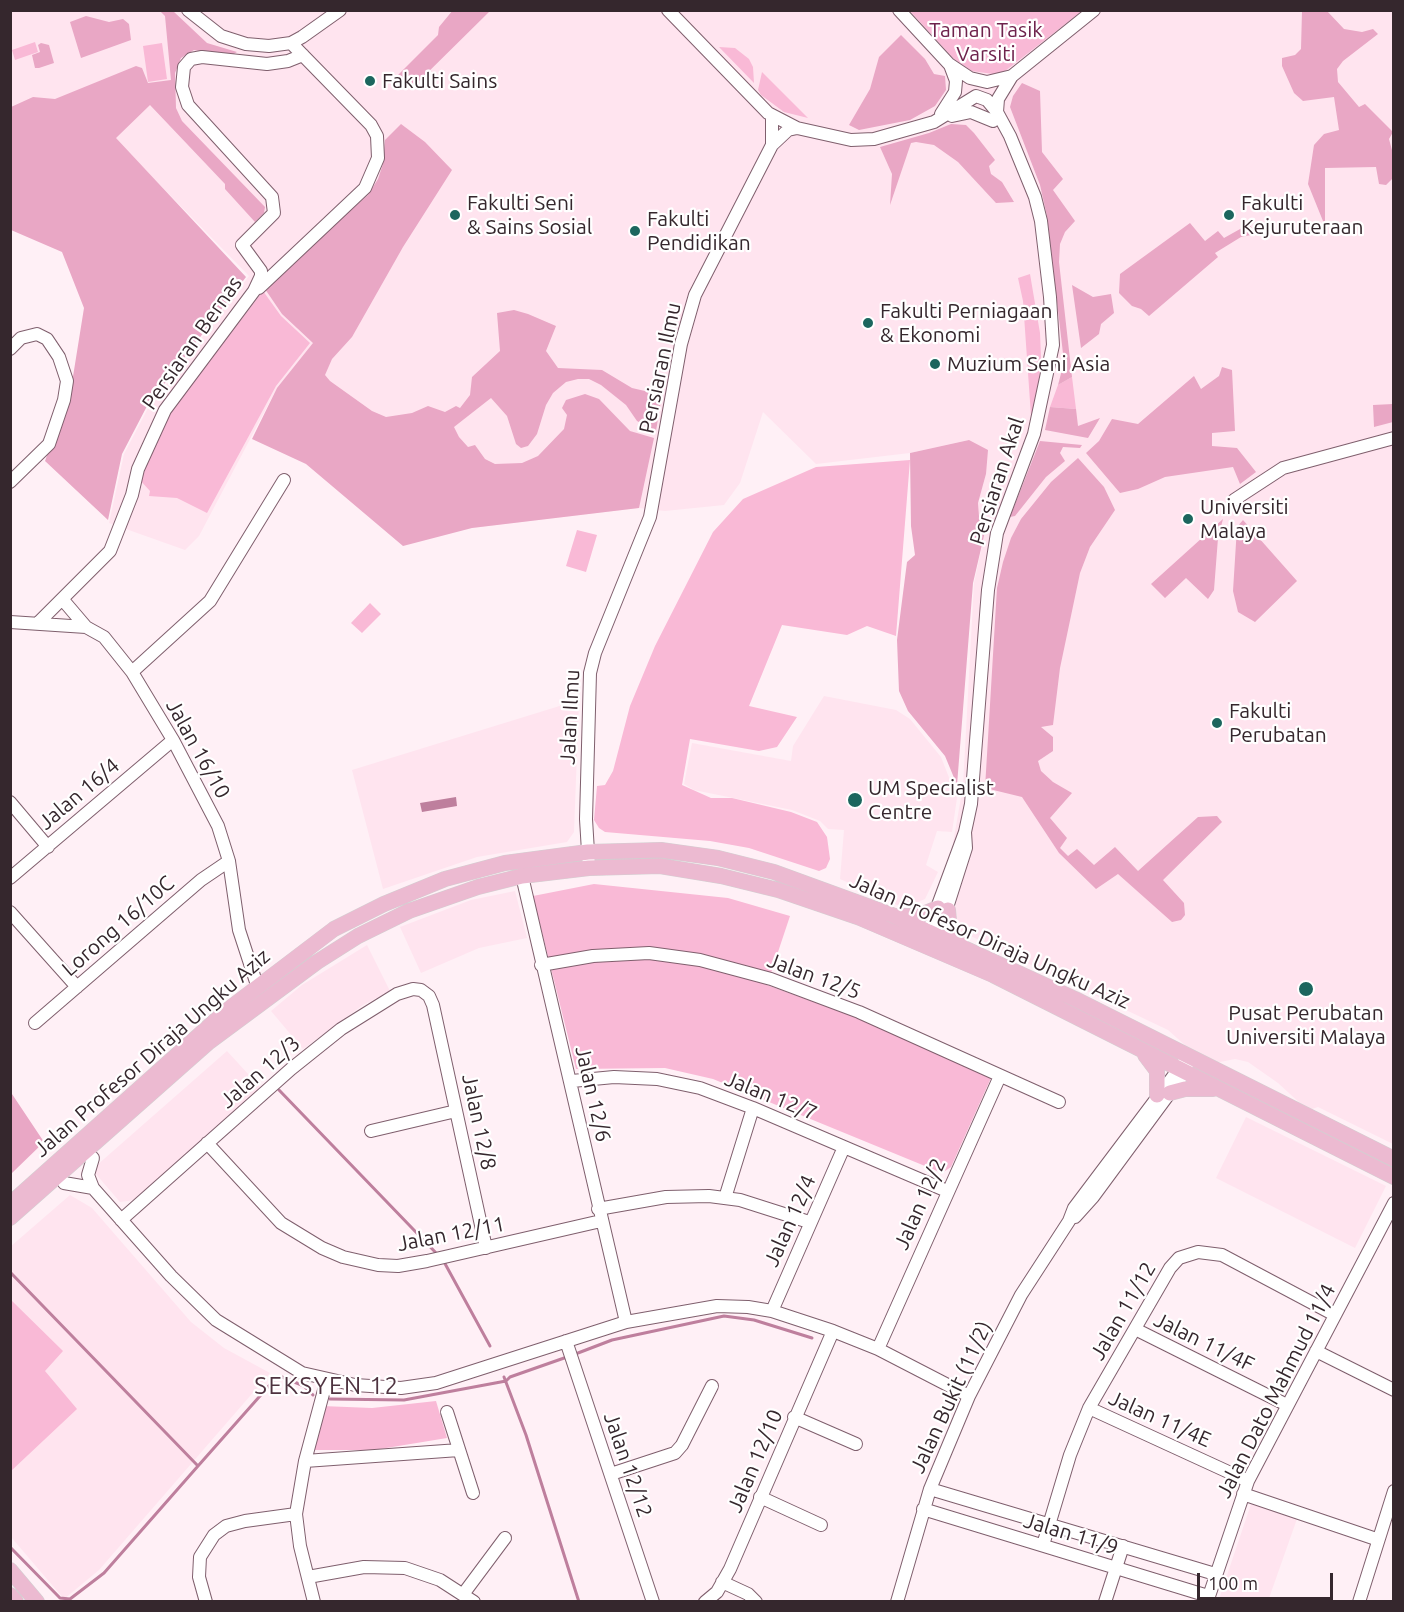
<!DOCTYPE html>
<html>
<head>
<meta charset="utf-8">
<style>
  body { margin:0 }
  #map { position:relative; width:1404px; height:1612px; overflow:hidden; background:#fff0f6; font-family:Ubuntu,sans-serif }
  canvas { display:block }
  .frame { position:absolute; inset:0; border:12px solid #35272d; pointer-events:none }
  .scale { position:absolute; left:1197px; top:1573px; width:136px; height:27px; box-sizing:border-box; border:3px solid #35272d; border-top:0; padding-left:8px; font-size:18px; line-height:21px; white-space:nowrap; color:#35272d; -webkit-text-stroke:4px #fff; paint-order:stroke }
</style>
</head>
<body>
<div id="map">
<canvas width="1404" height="1612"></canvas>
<div class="frame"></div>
<div class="scale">100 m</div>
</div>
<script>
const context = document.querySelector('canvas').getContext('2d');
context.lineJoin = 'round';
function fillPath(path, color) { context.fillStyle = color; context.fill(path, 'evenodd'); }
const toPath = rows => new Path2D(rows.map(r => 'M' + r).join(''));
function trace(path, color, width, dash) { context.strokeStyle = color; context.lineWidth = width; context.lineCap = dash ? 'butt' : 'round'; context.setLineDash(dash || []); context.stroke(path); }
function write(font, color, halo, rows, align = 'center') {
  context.font = font + ' Ubuntu,sans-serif'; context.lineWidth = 4.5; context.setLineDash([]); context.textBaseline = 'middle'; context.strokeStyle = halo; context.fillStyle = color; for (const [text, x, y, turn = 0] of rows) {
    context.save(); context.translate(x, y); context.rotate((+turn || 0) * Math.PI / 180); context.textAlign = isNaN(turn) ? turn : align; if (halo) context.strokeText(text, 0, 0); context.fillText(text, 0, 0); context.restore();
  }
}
fillPath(toPath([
  [11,11,1393,11,1393,1144,1318,1107,1312,1109,1302,1105,1278,1083,1248,1062,1235,1059,1215,1063,1196,1055,1168,1030,958,930,953,913,971,848,953,843,963,786,974,583,987,523,979,516,978,503,986,474,969,440,910,453,816,464,763,412,740,483,724,505,665,511,639,508,472,528,277,388,199,536,185,550,109,523,124,454,147,410,249,276,75,98,11,122],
  [824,696,896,710,910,719,941,757,957,798,952,832,937,831,926,865,938,872,925,899,911,905,897,905,840,879,844,830,828,829,820,821,792,810,694,790,684,784,692,743,791,761,793,746],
  [579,700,574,832,567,842,477,857,383,889,352,770],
  [515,891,527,938,479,948,421,973,400,927,471,900],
  [367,945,390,991,363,1005,303,1049,271,1011,302,985],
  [227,1051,260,1087,135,1200,120,1202,95,1173,96,1166],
  [1246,1117,1386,1186,1355,1248,1216,1178],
  [70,1195,92,1208,191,1322,224,1348,270,1373,99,1570,64,1599,11,1537,10,1247],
  [1252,1501,1298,1516,1268,1601,1218,1602]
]), '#ffe4ef');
fillPath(toPath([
  [910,11,1082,11,1000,75,972,71,954,59],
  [35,42,38,52,15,60,12,50],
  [162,43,167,79,148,82,143,46],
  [719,47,735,48,749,59,753,67,754,83],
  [762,72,808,118,784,112,761,95,758,90],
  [1030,274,1040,333,1041,357,1039,384,1031,416,1023,301,1018,278],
  [263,291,281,316,310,343,276,386,207,513,177,498,149,496,150,491,139,479,162,423],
  [1072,377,1076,409,1050,407,1058,385],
  [910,460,896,636,867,626,847,635,782,625,749,706,797,717,777,747,759,751,690,739,682,785,711,798,732,798,791,812,817,822,827,837,830,859,826,868,819,871,749,848,710,841,605,832,599,828,594,820,597,786,605,785,613,771,630,706,655,646,713,532,743,499,816,467],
  [577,530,597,535,586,572,566,566],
  [370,603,381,614,362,633,351,623],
  [594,884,728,898,790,916,767,985,858,1018,991,1078,951,1167,942,1173,713,1079,665,1068,576,1069,533,896],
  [11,1300,63,1351,45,1371,77,1409,11,1471],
  [436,1401,447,1438,374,1450,312,1450,322,1406,372,1408]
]), '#f9b9d6');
fillPath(toPath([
  [453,10,490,11,413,87,402,87,397,80,398,75,438,35,439,27],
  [160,11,173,11,207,43,237,52,230,56,194,50,181,58,175,73,176,108,182,121,265,207,264,213,255,222,225,189,225,184,150,105,116,138,246,277,146,408,122,454,108,520,45,461,71,389,84,308,62,252,11,230,11,107,33,97,55,99,136,66,142,68,148,83,171,80,165,16],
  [1302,11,1327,11,1344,29,1362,32,1373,29,1378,34,1343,61,1337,69,1338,82,1359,107,1365,104,1393,132,1389,139,1393,154,1393,178,1386,185,1379,184,1376,167,1325,168,1325,226,1308,184,1314,145,1324,134,1339,130,1334,97,1303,101,1294,93,1282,66,1282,58,1295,55,1301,49],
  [86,16,109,22,123,19,129,24,131,40,81,58,70,22],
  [901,35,925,59,934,74,945,76,946,90,935,106,910,120,859,130,849,125,870,89,879,57],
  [41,43,49,45,54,63,39,68,35,68,32,55,40,52,38,45],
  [1022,83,1040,91,1042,152,1063,179,1053,190,1075,221,1065,232,1060,244,1059,262,1072,377,1058,385,1064,362,1047,216,1040,185,1010,107,1013,96],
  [401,124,425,142,452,170,403,247,352,337,332,359,325,375,330,381,372,411,386,417,412,413,428,406,445,412,456,406,460,408,470,395,472,377,500,351,497,313,514,310,528,314,556,326,546,351,558,368,602,370,632,388,662,395,656,431,637,421,626,405,601,385,589,379,578,379,566,382,553,393,546,405,537,434,528,446,521,448,516,444,507,416,491,398,454,427,459,437,468,447,475,445,485,459,495,464,522,463,538,456,564,429,567,415,562,408,566,400,585,394,599,399,630,431,654,438,639,508,472,528,403,546,306,464,252,439,277,388,313,343,282,314,265,289,294,260,368,195,378,179,383,164,385,140],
  [951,124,966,125,974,133,995,160,989,166,991,174,1002,182,1014,202,996,203,958,162,934,145,916,142,911,143,890,205,892,174,880,147,929,133],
  [1190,223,1205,241,1218,231,1224,238,1249,224,1256,234,1241,237,1215,253,1218,257,1149,316,1141,309,1132,306,1119,293,1120,274],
  [1072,285,1093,297,1111,294,1114,313,1101,324,1099,334,1081,348],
  [1222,367,1232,370,1235,431,1212,433,1212,446,1237,448,1256,472,1240,484,1233,467,1165,477,1138,489,1120,493,1086,453,1099,441,1112,419,1138,424,1194,376,1201,389,1219,376],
  [1393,404,1393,422,1374,427,1373,405],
  [1050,407,1076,409,1078,426,1100,418,1088,438,1045,430],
  [969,440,988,450,986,474,978,503,979,516,987,523,973,583,957,785,945,756,908,711,899,691,897,640,907,562,915,555,911,526,910,453],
  [1040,441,1082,445,1080,448,1063,447,1060,453,1065,461,1046,477,1015,516,1010,517],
  [1078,458,1104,487,1115,510,1090,547,1080,573,1060,668,1053,725,1041,727,1053,737,1053,751,1038,761,1041,771,1053,782,1072,793,1050,818,1067,838,1060,848,1068,856,1077,849,1094,865,1115,847,1138,871,1198,817,1217,816,1222,822,1163,880,1184,903,1185,915,1181,920,1172,922,1118,874,1096,889,1059,853,1022,797,985,788,997,588,1003,562,1011,538,1021,519,1051,482],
  [1223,519,1218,538,1214,590,1208,599,1186,578,1165,598,1151,584],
  [1243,520,1297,581,1255,622,1238,612,1233,591,1237,527],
  [10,1091,44,1142,11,1174,10,1174]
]), '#e9a7c5');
fillPath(toPath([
  [456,797,457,806,422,812,420,803]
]), '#be7f9d');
trace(toPath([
  [279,1090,438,1255],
  [443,1260,490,1346],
  [10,1272,198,1466,275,1379,282,1377,304,1386,313,1395],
  [578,1353,612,1340,724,1316,754,1320,812,1338],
  [504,1377,526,1435,579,1602],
  [330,1399,404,1400,506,1381,510,1377,567,1357],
  [10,1547,60,1598,70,1599,104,1573,198,1466]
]), '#be7f9d', 3);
const minor = toPath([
  [188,10,221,36,246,44,269,46,291,43,302,37,340,10],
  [668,10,768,113,797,128,851,140,874,139,934,122,976,96,987,100,997,112],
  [899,10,949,64,970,78,987,82,1012,76,1094,10],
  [941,114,955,92,956,81,950,65],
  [952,116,971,112,993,121],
  [772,117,772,145,788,130,797,128],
  [259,288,365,188,378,158,377,136,371,125,291,43],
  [10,349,21,338,37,334,47,339,59,357,67,381,64,400,49,444,10,482],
  [1234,500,1283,468,1394,438],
  [63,600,86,627],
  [10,622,86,627,104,637,132,672,173,740,218,826,229,861,239,930,257,985],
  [38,623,110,551,132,495,138,469,165,410,254,291,261,276,261,271,242,245,274,213,272,197,188,105,182,87,184,67,191,59,202,57,267,64,288,61,303,55],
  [132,672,210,601,284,480],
  [10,802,48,847],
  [589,868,586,819,590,673,595,653,650,517,681,344,695,295,772,145],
  [522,876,626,1322],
  [10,878,173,740],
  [10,912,77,987],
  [928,932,965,832,971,804,988,590,997,533,1034,434,1053,345,1050,297,1041,221,1035,197,1010,136,997,112,998,99,1012,76],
  [938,936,966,848,965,832],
  [541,965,593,956,649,953,700,960,771,979,859,1012,1059,1102],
  [35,1023,201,880,229,861],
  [572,1081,614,1077,657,1079,700,1088,753,1108,947,1191],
  [371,1131,456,1111],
  [207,1143,281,1223,322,1248,343,1257,378,1265,398,1266,427,1261,601,1221],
  [93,1158,88,1175,93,1188,171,1276,216,1320,302,1373,355,1385,401,1388,436,1383,626,1322,717,1306,748,1307,772,1311,833,1331,878,1349,969,1396],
  [64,1183,93,1188],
  [725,1198,753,1108],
  [598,1209,666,1197,709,1196,740,1200,809,1222],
  [1075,1217,1093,1197,1180,1079,1187,1065],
  [121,1220,291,1069,341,1029,397,994,413,989,421,990,429,996,433,1005,486,1248],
  [772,1311,844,1147],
  [1135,1329,1287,1405],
  [566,1341,653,1602],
  [878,1349,1000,1076],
  [1316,1351,1394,1390],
  [1089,1408,1248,1481],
  [447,1412,473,1493],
  [794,1417,856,1444],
  [305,1461,459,1450],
  [611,1474,675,1453,682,1445,712,1386],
  [930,1489,1215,1574],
  [1243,1494,1376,1539],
  [760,1497,821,1525],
  [923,1509,1208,1596],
  [1043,1545,1070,1455,1089,1408,1170,1268,1179,1258,1198,1252,1222,1255,1335,1315],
  [308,1577,364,1567,405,1568,440,1580,474,1602],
  [722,1582,748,1594,756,1602],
  [464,1593,505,1538],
  [206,1602,199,1577,200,1557,214,1535,226,1526,245,1521,296,1514],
  [314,1602,300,1546,296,1514,305,1461,327,1379],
  [705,1602,717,1592,730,1569,833,1331],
  [897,1602,930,1489,969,1396,1021,1295,1069,1221,1074,1208,1184,1062],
  [1105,1602,1123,1546],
  [1207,1602,1248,1481,1394,1203],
  [1359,1602,1394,1491]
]);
const major = toPath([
  [948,910,950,933,961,944],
  [898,916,918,916,938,908],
  [1145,1055,1157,1071,1157,1095],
  [1170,1093,1185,1089,1213,1089],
  [10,1204,226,1011,334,929,384,904,445,879,505,863,588,852,661,850,718,858,774,872,892,915,1075,999,1394,1159],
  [10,1218,209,1042,317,962,358,936,409,911,478,887,522,876,589,868,660,866,721,876,778,890,860,918,993,975,1394,1177],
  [10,1570,37,1602],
  [10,1595,16,1602]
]);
trace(minor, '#7f5f6d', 14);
trace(major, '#d3cfd1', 16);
trace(minor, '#fff', 12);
trace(major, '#ecbad1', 15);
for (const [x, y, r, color] of [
  [370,81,6,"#1c665e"],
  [455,215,6,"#1c665e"],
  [1229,215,6,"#1c665e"],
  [635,231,6,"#1c665e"],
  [868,323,6,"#1c665e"],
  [935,364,6,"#1c665e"],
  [1188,519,6,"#1c665e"],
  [1217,723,6,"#1c665e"],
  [855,800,8,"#1c665e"],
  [1306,989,8,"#1c665e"]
]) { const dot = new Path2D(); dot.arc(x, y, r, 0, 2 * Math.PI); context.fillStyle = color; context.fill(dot); trace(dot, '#fff', 2); }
write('21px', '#6e224c', '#fff', [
  ["Taman Tasik",986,30],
  ["Varsiti",986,54]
]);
write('21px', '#35272d', '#fff', [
  ["Fakulti Sains",382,81],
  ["Fakulti Seni",467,203],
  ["& Sains Sosial",467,227],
  ["Fakulti",1241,203],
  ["Kejuruteraan",1241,227],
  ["Fakulti",647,219],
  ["Pendidikan",647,243],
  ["Fakulti Perniagaan",880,311],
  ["& Ekonomi",880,335],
  ["Muzium Seni Asia",947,364],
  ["Universiti",1200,507],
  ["Malaya",1200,531],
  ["Fakulti",1229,711],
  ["Perubatan",1229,735],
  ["UM Specialist",868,788],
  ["Centre",868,812],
  ["Pusat Perubatan",1306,1013,"center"],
  ["Universiti Malaya",1306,1037,"center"]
], 'left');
write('21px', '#35272d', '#fff', [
  ["Persiaran Bernas",192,343,-55],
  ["Persiaran Ilmu",660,368,-78],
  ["Persiaran Akal",997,481,-72],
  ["Jalan Ilmu",570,717,-87],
  ["Jalan 16/10",198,749,61],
  ["Jalan 16/4",79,794,-40],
  ["Lorong 16/10C",118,926,-41],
  ["Jalan Profesor Diraja Ungku Aziz",990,941,24],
  ["Jalan 12/5",814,976,20],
  ["Jalan Profesor Diraja Ungku Aziz",152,1053,-41],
  ["Jalan 12/3",260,1072,-41],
  ["Jalan 12/6",593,1094,77],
  ["Jalan 12/7",771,1096,22],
  ["Jalan 12/8",479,1122,78],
  ["Jalan 12/2",920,1204,-66],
  ["Jalan 12/4",790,1221,-66],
  ["Jalan 12/11",451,1234,-11],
  ["Jalan 11/12",1123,1311,-60],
  ["Jalan 11/4F",1204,1342,26],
  ["Jalan Dato Mahmud 11/4",1276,1391,-63],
  ["Jalan Bukit (11/2)",951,1397,-65],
  ["Jalan 11/4E",1160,1419,24],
  ["Jalan 12/10",755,1461,-67],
  ["Jalan 12/12",628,1465,71],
  ["Jalan 11/9",1071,1534,17]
]);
context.letterSpacing = '1.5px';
write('24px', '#4f3340', '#fff', [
  ["SEKSYEN 12",327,1386]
]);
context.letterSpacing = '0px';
</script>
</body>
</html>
